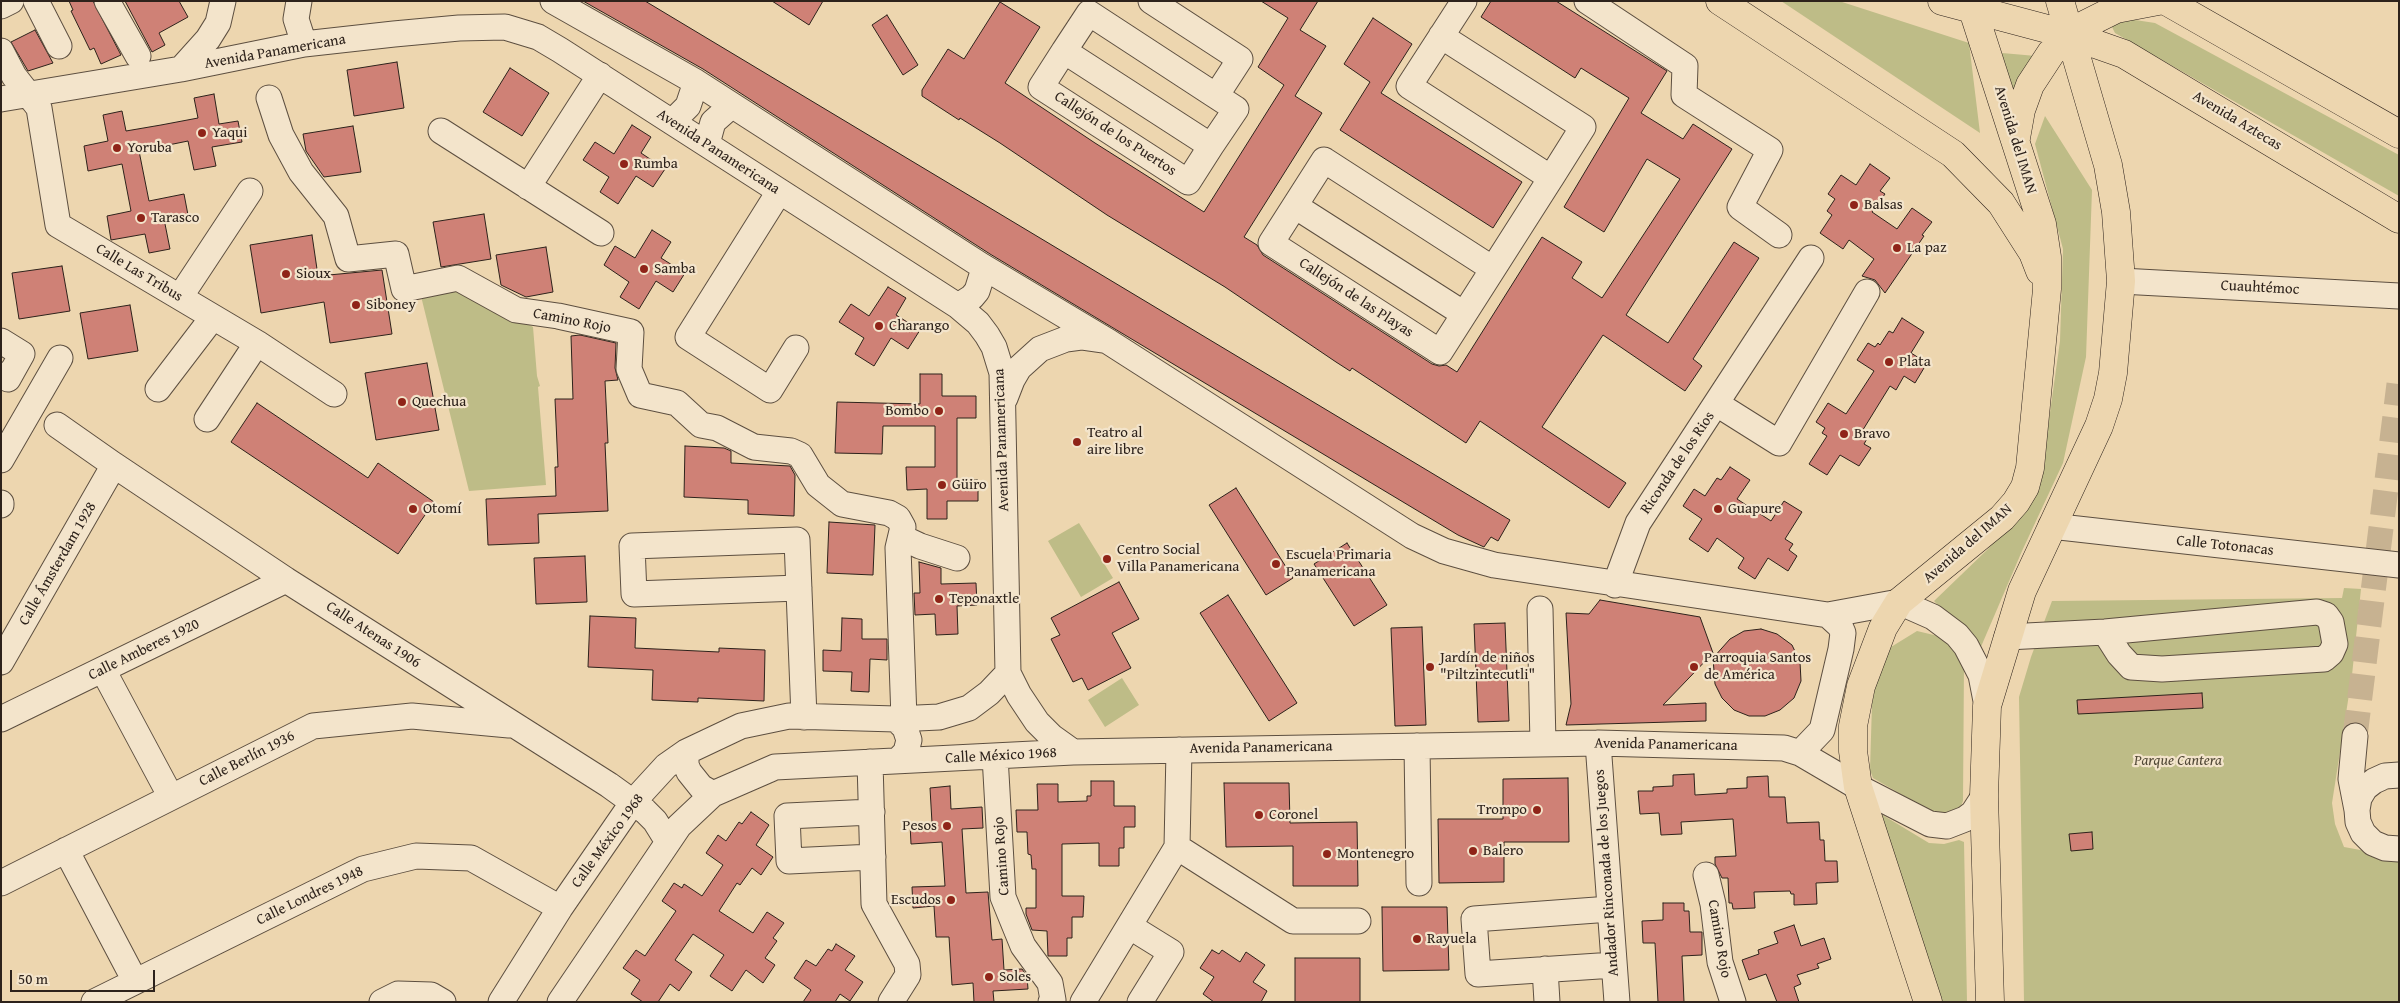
<!DOCTYPE html>
<html>
<head>
<meta charset="utf-8">
<style>
  body { margin:0 }
  #map { position:relative; width:2400px; height:1003px; overflow:hidden; background:#edd6af; font-family:"Gentium Book Plus",serif }
  canvas { display:block }
  .frame { position:absolute; inset:0; border:2px solid #2d221b; pointer-events:none }
  .scale { position:absolute; left:10px; top:970px; width:145px; height:22px; box-sizing:border-box; border:2px solid #2d221b; border-top:0; padding-left:6px; font-size:15px; line-height:18px; white-space:nowrap; color:#2d221b; -webkit-text-stroke:4px #f3e4cb; paint-order:stroke }
</style>
</head>
<body>
<div id="map">
<canvas width="2400" height="1003"></canvas>
<div class="frame"></div>
<div class="scale">50 m</div>
</div>
<script>
const context = document.querySelector('canvas').getContext('2d');
context.lineJoin = 'round';
function fillPath(path, color) { context.fillStyle = color; context.fill(path, 'evenodd'); }
const toPath = rows => new Path2D(rows.map(r => 'M' + r).join(''));
function trace(path, color, width, dash) { context.strokeStyle = color; context.lineWidth = width; context.lineCap = dash ? 'butt' : 'round'; context.setLineDash(dash || []); context.stroke(path); }
function write(font, color, halo, rows, align = 'center') {
  context.font = font + ' "Gentium Book Plus",serif'; context.lineWidth = 4.5; context.setLineDash([]); context.textBaseline = 'middle'; context.strokeStyle = halo; context.fillStyle = color; for (const [text, x, y, turn = 0] of rows) {
    context.save(); context.translate(x, y); context.rotate((+turn || 0) * Math.PI / 180); context.textAlign = isNaN(turn) ? turn : align; if (halo) context.strokeText(text, 0, 0); context.fillText(text, 0, 0); context.restore();
  }
}
fillPath(toPath([
  [1781,1,1839,1,1969,43,1980,133],
  [2122,18,2155,23,2399,155,2399,196,2115,33,2110,23],
  [2002,53,2036,56,2012,103],
  [2045,116,2092,190,2086,357,2063,463,2022,551,1980,649,1934,601,1988,549,2039,491,2060,341,2063,249,2035,144],
  [419,288,458,290,488,302,533,327,537,376,540,386,538,387,546,485,469,491],
  [1079,523,1113,578,1081,597,1048,541],
  [2344,588,2361,589,2352,675,2332,803,2335,824,2344,847,2399,857,2399,1002,2024,1002,2019,697,2031,657,2052,601,2342,598],
  [1917,631,1938,636,1952,646,1964,664,1963,801,1961,806,1948,814,1935,814,1873,778,1870,770,1872,704,1876,677,1883,658,1891,647],
  [1122,678,1139,705,1105,727,1088,700],
  [1881,814,1929,843,1944,844,1959,840,1964,842,1967,1002,1940,1002]
]), '#bebc87');
const building = toPath([
  [69,1,93,1,121,55,101,64,94,48,90,50,71,11,73,10,69,1],
  [125,1,179,1,188,17,159,33,165,45,152,52,125,1],
  [583,1,645,1,1510,520,1498,541,1491,537,1484,547,1458,535,990,254,703,69,583,1],
  [772,1,823,1,809,25,772,1],
  [1261,1,1318,1,1300,30,1326,46,1295,96,1322,113,1244,237,1257,245,1263,255,1432,364,1439,366,1446,365,1457,372,1542,237,1582,262,1572,278,1602,298,1680,179,1647,159,1604,232,1564,207,1629,98,1581,68,1575,78,1481,17,1491,1,1556,1,1667,71,1641,113,1683,139,1693,124,1732,149,1626,315,1668,343,1734,242,1759,258,1693,359,1702,366,1685,391,1603,335,1542,427,1626,483,1609,508,1480,421,1466,443,1352,368,1350,371,1336,362,1225,287,1107,215,1000,143,960,118,959,120,922,96,922,90,948,49,964,59,1000,2,1040,27,1005,83,1095,143,1204,212,1284,85,1258,67,1288,18,1261,1],
  [887,15,918,65,903,75,872,25,887,15],
  [1373,18,1412,44,1381,93,1522,182,1493,228,1340,130,1370,82,1344,64,1373,18],
  [35,30,53,63,28,71,11,42,35,30],
  [397,62,404,108,354,116,347,70,397,62],
  [510,68,549,93,522,136,483,112,510,68],
  [214,94,219,124,238,121,242,142,212,147,216,166,194,170,188,141,139,151,149,201,184,194,188,215,164,219,170,249,149,253,145,234,111,240,107,216,131,211,122,164,88,171,84,146,108,141,103,115,122,111,126,131,161,125,198,118,194,98,214,94],
  [632,125,651,137,641,153,665,169,653,187,636,176,618,204,600,192,609,177,583,160,595,142,614,154,632,125],
  [353,126,361,172,324,177,306,151,303,134,353,126],
  [1870,164,1890,178,1880,191,1885,194,1872,212,1897,229,1912,208,1932,222,1922,235,1924,236,1885,293,1875,280,1862,276,1874,259,1849,240,1843,249,1820,233,1832,215,1827,211,1835,199,1828,194,1841,175,1856,185,1870,164],
  [484,214,491,259,441,267,433,222,484,214],
  [652,230,671,242,661,258,685,273,673,292,656,281,639,309,620,297,629,282,604,265,615,246,635,258,652,230],
  [312,235,318,276,382,270,392,334,330,343,324,302,261,313,250,245,312,235],
  [546,247,553,292,526,297,501,285,496,255,546,247],
  [62,266,70,311,19,319,12,273,62,266],
  [888,287,906,298,896,315,920,330,908,349,891,338,874,366,855,354,864,338,839,322,851,304,869,316,888,287],
  [130,305,138,351,88,359,80,313,130,305],
  [1902,318,1924,332,1911,353,1927,363,1915,383,1904,376,1896,390,1890,386,1861,433,1868,437,1864,444,1871,448,1859,466,1840,455,1827,475,1809,464,1827,436,1822,433,1825,428,1816,422,1828,403,1846,414,1874,371,1857,360,1868,343,1875,347,1878,343,1880,345,1889,331,1893,333,1902,318],
  [580,335,616,343,615,368,618,380,605,381,608,443,605,443,608,511,538,514,539,543,488,545,486,499,556,496,555,467,558,467,555,399,573,399,571,336,580,335],
  [427,363,439,430,376,440,365,373,427,363],
  [920,374,942,374,942,396,976,396,976,418,957,418,957,480,978,480,978,501,947,501,947,519,927,519,927,489,907,490,906,467,935,467,935,426,883,426,882,454,835,453,837,402,920,404,920,374],
  [257,403,368,478,378,463,434,502,398,554,231,442,257,403],
  [685,446,724,448,731,451,731,463,790,466,795,475,794,516,748,514,748,500,684,497,685,446],
  [1730,467,1750,480,1737,499,1771,521,1784,501,1802,512,1785,539,1793,544,1789,550,1797,556,1788,571,1768,558,1755,579,1738,568,1744,558,1717,538,1708,552,1689,539,1702,519,1683,506,1694,489,1705,496,1717,478,1721,480,1730,467],
  [1236,488,1293,578,1266,595,1209,505,1236,488],
  [829,522,875,525,873,575,827,573,829,522],
  [1347,543,1387,605,1354,626,1314,564,1347,543],
  [585,556,587,602,536,604,534,558,585,556],
  [919,562,941,568,941,584,976,583,977,605,957,606,958,634,936,635,935,614,915,615,914,593,920,593,919,562],
  [1119,582,1139,619,1112,633,1131,668,1088,690,1082,678,1073,682,1051,639,1060,635,1051,618,1119,582],
  [1228,595,1297,703,1269,721,1200,613,1228,595],
  [1600,600,1700,617,1713,653,1663,705,1706,703,1706,721,1566,725,1571,704,1566,613,1589,614,1600,600],
  [590,616,636,618,635,648,719,652,719,648,765,650,764,701,698,698,698,702,652,700,653,670,588,667,590,616],
  [842,618,862,619,862,639,887,639,887,660,870,659,869,692,851,691,852,672,823,671,823,650,841,651,842,618],
  [1505,623,1509,721,1478,722,1474,624,1505,623],
  [1422,627,1426,725,1395,726,1391,628,1422,627],
  [1761,629,1777,634,1792,645,1800,662,1801,681,1794,698,1780,710,1765,716,1749,716,1734,710,1722,698,1715,684,1713,658,1730,639,1744,631,1761,629],
  [2202,693,2203,708,2078,714,2077,700,2202,693],
  [1694,774,1695,795,1727,793,1727,789,1747,788,1747,777,1768,776,1769,797,1785,797,1787,823,1819,822,1820,840,1824,840,1825,861,1837,861,1838,882,1816,883,1817,904,1794,905,1794,894,1791,894,1790,891,1754,892,1755,908,1733,909,1732,903,1729,903,1728,878,1722,878,1715,864,1715,857,1736,856,1733,819,1681,822,1682,834,1661,835,1659,813,1640,814,1638,791,1653,791,1653,787,1673,786,1673,775,1694,774],
  [1568,778,1569,842,1504,842,1504,882,1439,883,1438,819,1503,819,1503,779,1568,778],
  [1091,781,1114,781,1114,806,1135,806,1135,827,1124,827,1124,848,1119,848,1119,866,1099,866,1099,843,1062,844,1062,896,1084,896,1083,917,1072,917,1072,938,1067,938,1067,956,1048,956,1047,931,1032,930,1026,914,1026,908,1036,908,1036,869,1032,869,1031,855,1028,854,1027,832,1017,832,1016,810,1038,810,1037,784,1058,784,1058,802,1087,801,1087,796,1091,796,1091,781],
  [1224,783,1289,783,1290,823,1357,822,1358,886,1293,886,1293,846,1226,847,1224,783],
  [950,786,951,809,982,807,983,828,962,829,966,893,988,892,992,940,1002,939,1004,970,1022,969,1027,976,1028,989,993,991,994,1002,974,1002,973,983,952,985,949,937,936,937,934,906,913,908,912,887,945,886,942,842,911,844,910,824,932,823,930,788,950,786],
  [751,812,769,825,756,845,773,857,761,875,752,868,740,885,737,883,719,911,753,933,767,912,784,923,773,938,777,941,765,958,775,965,763,983,746,970,732,991,710,976,724,955,693,934,675,960,692,972,679,991,670,984,658,1002,643,1002,631,994,640,980,623,968,636,950,645,956,676,911,662,901,674,883,682,888,684,884,702,896,723,865,706,853,718,835,726,841,739,822,742,824,751,812],
  [2092,832,2093,849,2071,851,2069,834,2092,832],
  [1663,903,1684,903,1684,911,1689,911,1690,932,1702,932,1702,955,1682,956,1684,1002,1658,1002,1655,943,1643,943,1642,921,1663,920,1663,903],
  [1382,907,1447,907,1449,970,1383,971,1382,907],
  [1794,925,1801,946,1824,938,1831,959,1817,964,1819,968,1797,975,1801,984,1794,987,1799,1002,1777,1002,1766,974,1749,980,1742,960,1759,954,1758,950,1778,943,1774,932,1794,925],
  [836,944,855,956,845,970,863,982,850,1001,840,994,835,1002,803,1002,811,990,794,978,806,960,816,966,828,949,832,951,836,944],
  [1212,950,1219,954,1222,950,1240,962,1246,952,1265,965,1253,982,1267,991,1261,1002,1214,1002,1203,994,1214,977,1200,968,1212,950],
  [1295,958,1360,958,1360,1002,1295,1002,1295,958]
]);
fillPath(building, '#cf8176');
trace(building, '#2d221b', 1);
trace(toPath([
  [2355,736,2399,384]
]), '#c7b291', 25, [25, 12]);
const minor = toPath([
  [36,1,59,46],
  [107,1,138,56],
  [299,1,296,19,304,44],
  [553,1,696,82,982,266,1109,342,1412,536,1444,551,1494,565,1828,615,1899,602,1933,617,1957,635,1966,646,1981,675,1987,706],
  [1587,1,1685,66,1684,95,1770,150,1740,207,1779,235],
  [1,6,11,1],
  [1441,36,1583,127,1551,178,1409,86,1464,1],
  [1,51,14,76,39,108,58,225,257,343,334,394],
  [1064,51,1041,87,1188,182,1211,146,1064,51,1089,13,1216,96,1240,59,1151,1],
  [181,69,208,39,218,23,223,1],
  [269,98,281,135,301,172,336,216,348,259,396,254,404,289,458,278,516,310,558,316,631,332,629,369,640,395,677,403,701,425,717,428,754,447,791,451,800,455,818,485,842,504,889,513,898,518,903,527,898,548,904,719],
  [1,99,181,69,304,44,394,34,459,28,505,27,538,37,560,50,958,306,978,323,987,335,994,347,1002,373,1008,673,1019,695,1037,722,1052,737,1073,752,1598,743,1784,748,1800,753,1858,787,1930,824,1947,826,1965,819,1973,813,1984,796],
  [672,122,688,106,696,82],
  [441,131,601,233],
  [707,144,713,122,731,106],
  [1211,146,1236,109,1216,96],
  [1324,160,1493,269,1440,352,1271,243,1324,160],
  [528,187,600,75],
  [779,192,688,337,770,390,796,348],
  [1295,206,1464,314],
  [1493,269,1551,178],
  [2121,281,2399,296],
  [180,297,250,191],
  [958,306,972,297,977,291,982,275,982,266],
  [1,341,22,354,8,379,1,375],
  [158,389,213,317],
  [1005,398,1012,380,1019,368,1040,349,1066,339,1081,337,1102,340],
  [1717,404,1779,443,1867,292],
  [207,419,257,343],
  [57,425,114,465,286,580,609,785,645,811,655,821,668,842],
  [1,460,60,358],
  [1,503,1,505],
  [2051,526,2399,565],
  [901,537,920,546,957,558],
  [1615,585,1638,523,1811,258],
  [799,588,634,594,632,546,797,540,804,717],
  [1540,609,1543,744],
  [2007,637,2105,632,2317,612,2326,615,2331,622,2335,644,2331,653,2324,659,2162,669,2131,667,2119,654,2105,632],
  [1,662,114,465],
  [103,670,171,797],
  [1,719,286,580],
  [896,719,905,728,909,740,906,752,897,761],
  [2355,736,2351,779,2357,810],
  [1598,743,1617,1002],
  [1417,746,1419,883],
  [686,752,686,765,689,772,701,787,713,794],
  [1800,753,1822,730,1841,649,1843,633,1840,626,1828,615],
  [995,756,1003,897,1023,946,1050,983,1053,1000,1051,1002],
  [870,762,874,904,907,964,908,975,891,1002],
  [2399,775,2385,776,2374,781,2365,788,2359,798,2357,810,2358,822,2363,833,2373,843,2385,848,2399,849],
  [872,812,787,816,789,861,873,857],
  [1177,847,1293,921,1358,921],
  [1177,847,1179,750],
  [66,850,135,981],
  [1706,875,1713,904,1720,962,1733,1002],
  [1,883,313,726,412,716,509,725],
  [1610,909,1474,919,1478,974,1614,965],
  [1129,926,1171,952,1140,1002],
  [1545,969,1547,1002],
  [94,1002,363,869,416,856,471,858,560,908],
  [382,1002,398,994,431,995,443,1002],
  [501,1002,560,908,633,802,666,766,686,752,741,726,789,716,896,719,939,717,969,708,989,693,1008,673],
  [560,1002,679,826,713,794,775,767,1073,752],
  [1083,1002,1177,847]
]);
const major = toPath([
  [1720,1,1953,154,2001,203,2033,253,2040,271],
  [1942,1,2070,35,2124,54,2399,219],
  [2166,1,2399,134],
  [2016,138,2021,110,2030,85,2051,53,2065,39,2080,27,2116,9,2158,1],
  [1928,1002,1858,787,1853,751,1853,726,1861,686,1883,628,1899,602,2002,518,2016,502,2025,487,2030,468,2047,289,2047,257,2042,224,1970,1],
  [1990,1002,1984,796,1987,706,2022,591,2099,426,2108,399,2113,373,2121,281,2116,212,2108,165,2060,1]
]);
trace(minor, '#5d4f40', 27);
trace(major, '#2d221b', 29);
trace(minor, '#f3e4cb', 25);
trace(major, '#edd6af', 28);
for (const [x, y, r, color] of [
  [202,133,5,"#8f2418"],
  [117,148,5,"#8f2418"],
  [624,164,5,"#8f2418"],
  [1854,205,5,"#8f2418"],
  [141,218,5,"#8f2418"],
  [1897,248,5,"#8f2418"],
  [644,269,5,"#8f2418"],
  [286,274,5,"#8f2418"],
  [356,305,5,"#8f2418"],
  [879,326,5,"#8f2418"],
  [1889,362,5,"#8f2418"],
  [402,402,5,"#8f2418"],
  [939,411,5,"#8f2418"],
  [1844,434,5,"#8f2418"],
  [1077,442,5,"#8f2418"],
  [942,485,5,"#8f2418"],
  [413,509,5,"#8f2418"],
  [1718,509,5,"#8f2418"],
  [1107,559,5,"#8f2418"],
  [1276,564,5,"#8f2418"],
  [939,599,5,"#8f2418"],
  [1430,667,5,"#8f2418"],
  [1694,667,5,"#8f2418"],
  [1537,810,5,"#8f2418"],
  [1259,815,5,"#8f2418"],
  [947,826,5,"#8f2418"],
  [1473,851,5,"#8f2418"],
  [1327,854,5,"#8f2418"],
  [951,900,5,"#8f2418"],
  [1417,939,5,"#8f2418"],
  [989,977,5,"#8f2418"]
]) { const dot = new Path2D(); dot.arc(x, y, r, 0, 2 * Math.PI); context.fillStyle = color; context.fill(dot); trace(dot, '#f3e4cb', 2); }
write('15px', '#2d221b', '#f3e4cb', [
  ["Avenida Panamericana",275,52,-10],
  ["Avenida Aztecas",2237,121,31],
  ["Callejón de los Puertos",1115,134,33],
  ["Avenida del IMAN",2015,140,73],
  ["Avenida Panamericana",718,152,33],
  ["Calle Las Tribus",139,273,31],
  ["Cuauhtémoc",2260,288,3],
  ["Callejón de las Playas",1356,298,33],
  ["Camino Rojo",572,321,11],
  ["Avenida Panamericana",1002,440,-92],
  ["Riconda de los Rios",1678,463,-56],
  ["Avenida del IMAN",1968,544,-41],
  ["Calle Totonacas",2225,546,6],
  ["Calle Ámsterdam 1928",58,564,-60],
  ["Calle Atenas 1906",373,635,33],
  ["Calle Amberes 1920",144,650,-26],
  ["Avenida Panamericana",1666,745,1],
  ["Avenida Panamericana",1261,748,-1],
  ["Calle México 1968",1001,756,-3],
  ["Calle Berlín 1936",247,759,-27],
  ["Calle México 1968",608,841,-54],
  ["Camino Rojo",1002,856,-94],
  ["Andador Rinconada de los Juegos",1607,873,-94],
  ["Calle Londres 1948",310,896,-26],
  ["Camino Rojo",1719,939,80]
]);
write('15px', '#2d221b', '#f3e4cb', [
  ["Yaqui",212,133],
  ["Yoruba",127,148],
  ["Rumba",634,164],
  ["Balsas",1864,205],
  ["Tarasco",151,218],
  ["La paz",1907,248],
  ["Samba",654,269],
  ["Sioux",296,274],
  ["Siboney",366,305],
  ["Charango",889,326],
  ["Plata",1899,362],
  ["Quechua",412,402],
  ["Bombo",929,411,"right"],
  ["Teatro al",1087,433],
  ["aire libre",1087,450],
  ["Bravo",1854,434],
  ["Güiro",952,485],
  ["Otomí",423,509],
  ["Guapure",1728,509],
  ["Centro Social",1117,550],
  ["Villa Panamericana",1117,567],
  ["Escuela Primaria",1286,555],
  ["Panamericana",1286,572],
  ["Teponaxtle",949,599],
  ["Jardín de niños",1440,658],
  ["\"Piltzintecutli\"",1440,675],
  ["Parroquia Santos",1704,658],
  ["de América",1704,675],
  ["Trompo",1527,810,"right"],
  ["Coronel",1269,815],
  ["Pesos",937,826,"right"],
  ["Balero",1483,851],
  ["Montenegro",1337,854],
  ["Escudos",941,900,"right"],
  ["Rayuela",1427,939],
  ["Soles",999,977]
], 'left');
write('italic 15px', '#514836', '#f3e4cb', [
  ["Parque Cantera",2178,761]
]);
</script>
</body>
</html>
